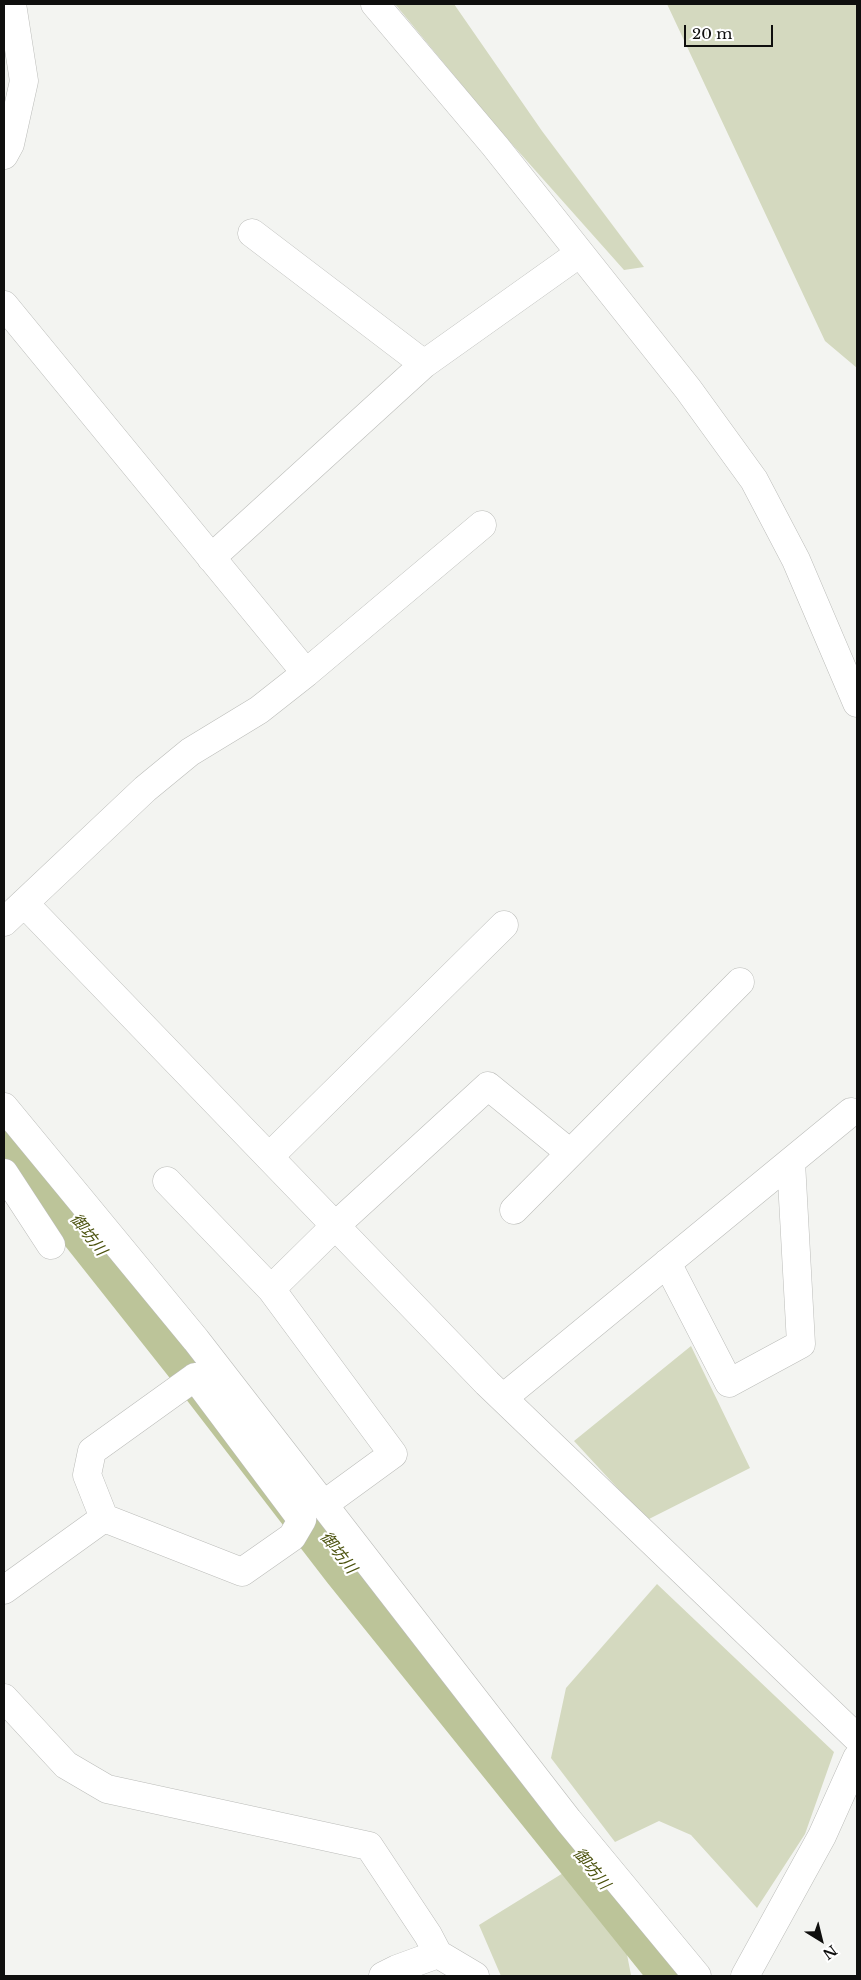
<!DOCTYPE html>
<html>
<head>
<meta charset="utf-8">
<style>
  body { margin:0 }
  #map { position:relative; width:861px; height:1980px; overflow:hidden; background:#f3f4f1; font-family:"Libre Baskerville",serif }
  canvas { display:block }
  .frame { position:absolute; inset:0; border:5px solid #0f0f0e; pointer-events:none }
  .north { position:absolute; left:796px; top:1915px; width:50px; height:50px; -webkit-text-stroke:4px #fff; paint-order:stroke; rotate:144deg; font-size:14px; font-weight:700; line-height:20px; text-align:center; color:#0f0f0e }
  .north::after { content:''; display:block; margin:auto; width:18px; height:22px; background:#0f0f0e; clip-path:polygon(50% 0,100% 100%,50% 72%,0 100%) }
  .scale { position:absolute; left:684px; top:25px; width:89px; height:22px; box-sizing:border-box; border:2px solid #0f0f0e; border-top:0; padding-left:6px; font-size:15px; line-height:18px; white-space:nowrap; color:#0f0f0e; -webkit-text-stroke:4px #fff; paint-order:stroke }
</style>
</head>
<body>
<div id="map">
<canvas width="861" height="1980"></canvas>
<div class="frame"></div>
<div class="north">N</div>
<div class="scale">20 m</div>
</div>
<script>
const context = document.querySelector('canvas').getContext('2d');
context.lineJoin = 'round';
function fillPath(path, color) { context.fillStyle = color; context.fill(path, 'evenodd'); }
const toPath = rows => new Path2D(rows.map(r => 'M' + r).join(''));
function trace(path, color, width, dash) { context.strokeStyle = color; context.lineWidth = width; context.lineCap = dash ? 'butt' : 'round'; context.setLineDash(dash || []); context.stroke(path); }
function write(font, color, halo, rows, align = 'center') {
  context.font = font + ' "Libre Baskerville","Noto Sans JP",serif'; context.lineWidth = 4.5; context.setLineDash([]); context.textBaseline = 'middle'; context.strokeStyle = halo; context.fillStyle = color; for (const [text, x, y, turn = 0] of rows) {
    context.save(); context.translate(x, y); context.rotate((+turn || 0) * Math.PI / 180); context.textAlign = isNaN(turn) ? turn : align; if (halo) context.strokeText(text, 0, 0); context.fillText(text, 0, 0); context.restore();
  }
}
fillPath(toPath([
  [395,4,454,4,542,131,644,267,624,270,494,124],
  [667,4,857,4,857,368,825,341],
  [691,1346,750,1468,647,1520,574,1441],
  [657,1584,834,1752,805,1834,757,1908,691,1835,659,1821,615,1842,551,1758,566,1688],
  [568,1870,623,1934,631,1975,629,1976,501,1976,479,1925]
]), '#d4d9bf');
trace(toPath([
  [4,1127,188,1359,348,1567,677,1976]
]), '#bcc499', 52);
const minor = toPath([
  [375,4,495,146,688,389,754,480,796,560,857,703],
  [4,155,10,144,24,81,12,4],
  [252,233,424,364],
  [4,305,306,673,259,710,190,752,145,789,4,922],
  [211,558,424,364,580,253],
  [306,673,482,525],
  [24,903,487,1383,857,1738],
  [4,1107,196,1340,568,1820,697,1976],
  [269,1157,504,925],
  [4,1173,51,1245],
  [167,1181,271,1289,393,1454,323,1505],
  [514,1210,740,982],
  [667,1263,729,1383,801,1344,791,1162],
  [271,1289,335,1226,488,1086,570,1153],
  [195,1377,302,1520,292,1537,242,1572,104,1518,87,1475,92,1451,195,1377],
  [503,1398,851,1112],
  [4,1590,104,1518],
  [4,1698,66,1765,107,1789,369,1846,428,1935,438,1954,475,1976],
  [383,1976,397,1969,438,1954],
  [745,1976,822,1836,857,1758]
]);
trace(minor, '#bbbcb9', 29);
trace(minor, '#fff', 28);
write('italic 16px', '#4a510c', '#fff', [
  ["御坊川",88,1235,52],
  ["御坊川",338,1553,52],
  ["御坊川",591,1869,51]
]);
</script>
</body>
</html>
